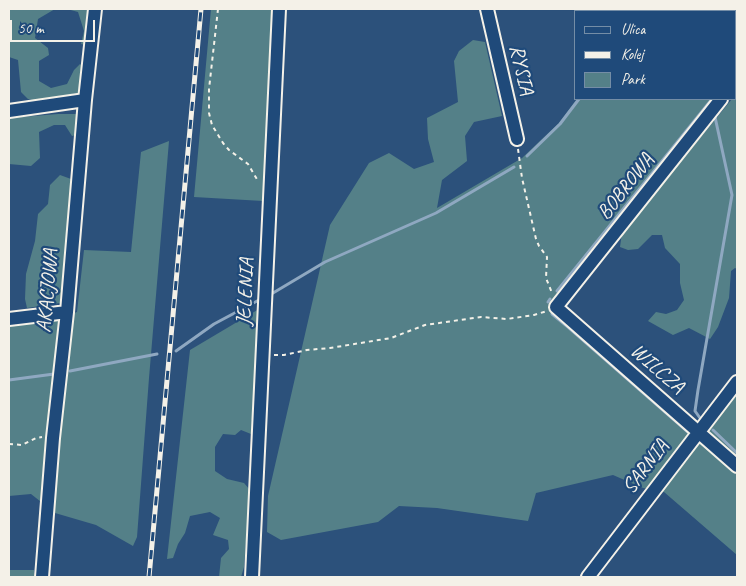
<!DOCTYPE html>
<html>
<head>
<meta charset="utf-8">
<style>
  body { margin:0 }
  #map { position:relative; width:746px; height:586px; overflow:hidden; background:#2c517b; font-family:Caveat,sans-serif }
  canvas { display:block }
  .frame { position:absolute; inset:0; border:10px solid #f4f1e8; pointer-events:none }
  .legend { position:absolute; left:574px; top:10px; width:162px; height:90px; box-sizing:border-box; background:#1f4a7a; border:1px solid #748da6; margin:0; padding:6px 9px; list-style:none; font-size:15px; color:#f4f1e8 }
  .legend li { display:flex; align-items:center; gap:10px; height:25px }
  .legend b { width:25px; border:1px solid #748da6 }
  .scale { position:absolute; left:10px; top:20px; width:85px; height:22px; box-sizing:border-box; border:2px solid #f4f1e8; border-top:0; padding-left:6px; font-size:15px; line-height:18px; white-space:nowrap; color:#f4f1e8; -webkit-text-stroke:4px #1f4a7a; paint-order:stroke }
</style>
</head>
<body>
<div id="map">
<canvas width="746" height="586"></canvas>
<div class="frame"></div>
<ul class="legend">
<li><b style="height:6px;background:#1f4a7a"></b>Ulica</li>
<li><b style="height:6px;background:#f4f1e8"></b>Kolej</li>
<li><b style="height:14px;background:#548088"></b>Park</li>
</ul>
<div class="scale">50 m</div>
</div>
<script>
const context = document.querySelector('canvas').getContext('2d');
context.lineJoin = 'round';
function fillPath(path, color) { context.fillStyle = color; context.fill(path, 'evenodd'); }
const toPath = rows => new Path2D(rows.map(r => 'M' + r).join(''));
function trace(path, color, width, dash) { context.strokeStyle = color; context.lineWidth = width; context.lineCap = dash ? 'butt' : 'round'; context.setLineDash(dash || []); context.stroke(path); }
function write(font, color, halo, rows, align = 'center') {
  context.font = font + ' Caveat,sans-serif'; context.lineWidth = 4.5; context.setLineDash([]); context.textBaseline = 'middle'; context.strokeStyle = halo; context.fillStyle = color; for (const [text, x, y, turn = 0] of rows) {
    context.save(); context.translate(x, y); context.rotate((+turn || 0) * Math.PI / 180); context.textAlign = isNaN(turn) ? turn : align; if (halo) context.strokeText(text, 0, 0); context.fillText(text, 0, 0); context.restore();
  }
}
fillPath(toPath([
  [9,9,55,9,38,19,35,38,48,48,49,55,39,61,39,81,51,88,67,84,74,70,80,64,86,70,82,92,37,101,28,99,21,92,18,60,9,57],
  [67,9,90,9,85,45,81,44,84,31,78,12],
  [211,9,275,9,263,201,194,197],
  [644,9,737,9,737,75,735,79,735,11,642,11],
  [473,40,485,42,502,116,474,122,465,136,467,161,442,180,437,208,522,158,559,123,577,99,719,99,556,304,701,437,737,391,737,555,664,492,643,488,613,475,536,493,528,521,437,508,399,506,378,522,281,540,267,532,268,496,330,225,369,163,389,153,414,169,434,162,428,139,427,118,458,102,454,61,459,51],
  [737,92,737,269,735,268,731,271,729,298,718,327,710,339,689,328,673,335,648,321,656,312,666,314,677,310,684,300,680,283,680,264,665,248,662,235,652,235,638,249,628,250,620,247,622,233,732,99,735,99,735,95],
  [58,114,78,114,76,135,72,136,65,125,54,125,39,132,40,158,31,166,9,164,9,118],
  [169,141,149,378,137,537,133,546,96,525,55,513,31,494,9,496,9,300,10,300,10,311,17,324,56,319,77,312,84,250,131,252,141,152],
  [60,175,71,179,72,196,60,303,27,308,25,299,26,274,35,241,38,214,48,204,50,185],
  [259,309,251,434,241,430,235,435,223,434,215,447,215,471,227,479,244,483,250,490,244,567,241,577,219,577,221,558,229,549,228,540,213,535,220,518,210,512,190,516,185,533,178,544,173,558,167,559,190,350],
  [9,570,34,570,34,577,9,577]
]), '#548088');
trace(toPath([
  [690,9,691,11],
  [646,11,648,9],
  [527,156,560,124,579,99],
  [557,291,712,99],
  [273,293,325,262,436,213,514,167],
  [548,302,550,299],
  [552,314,568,327,688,432],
  [176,351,214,324,259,300],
  [70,371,157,354],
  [9,380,54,374],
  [700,418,695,411,698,390,732,195,715,117],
  [713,430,737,453]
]), '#8fa8c1', 3);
const minor = toPath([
  [487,9,517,139],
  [735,82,737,79],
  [721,99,556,307,737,466],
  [9,111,85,100],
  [9,319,67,312],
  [42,577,53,438,67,312,85,100,95,9],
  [252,577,279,9],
  [588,577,737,382]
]);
trace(minor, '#f4f1e8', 16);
trace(toPath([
  [218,9,209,89,209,113,212,125,223,143,229,150,248,164,258,181],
  [518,149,522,178,536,239,539,246,547,257,546,278,552,293],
  [274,355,284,355,307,350,330,348,391,338,425,325,481,317,507,319,534,315,547,311],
  [9,444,22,445,36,438,42,437]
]), '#f4f1e8', 2, [4, 4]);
trace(minor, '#1f4a7a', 12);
const rail = toPath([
  [149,577,201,9]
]);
trace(rail, '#f4f1e8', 5);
trace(rail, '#1f4a7a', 3, [9]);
write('21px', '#f4f1e8', '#1f4a7a', [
  ["RYSIA",521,70,77],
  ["BOBROWA",626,187,-52],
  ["AKACJOWA",48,291,-85],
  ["JELENIA",246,292,-87],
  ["WILCZA",657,369,41],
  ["SARNIA",646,467,-53]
]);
</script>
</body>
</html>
